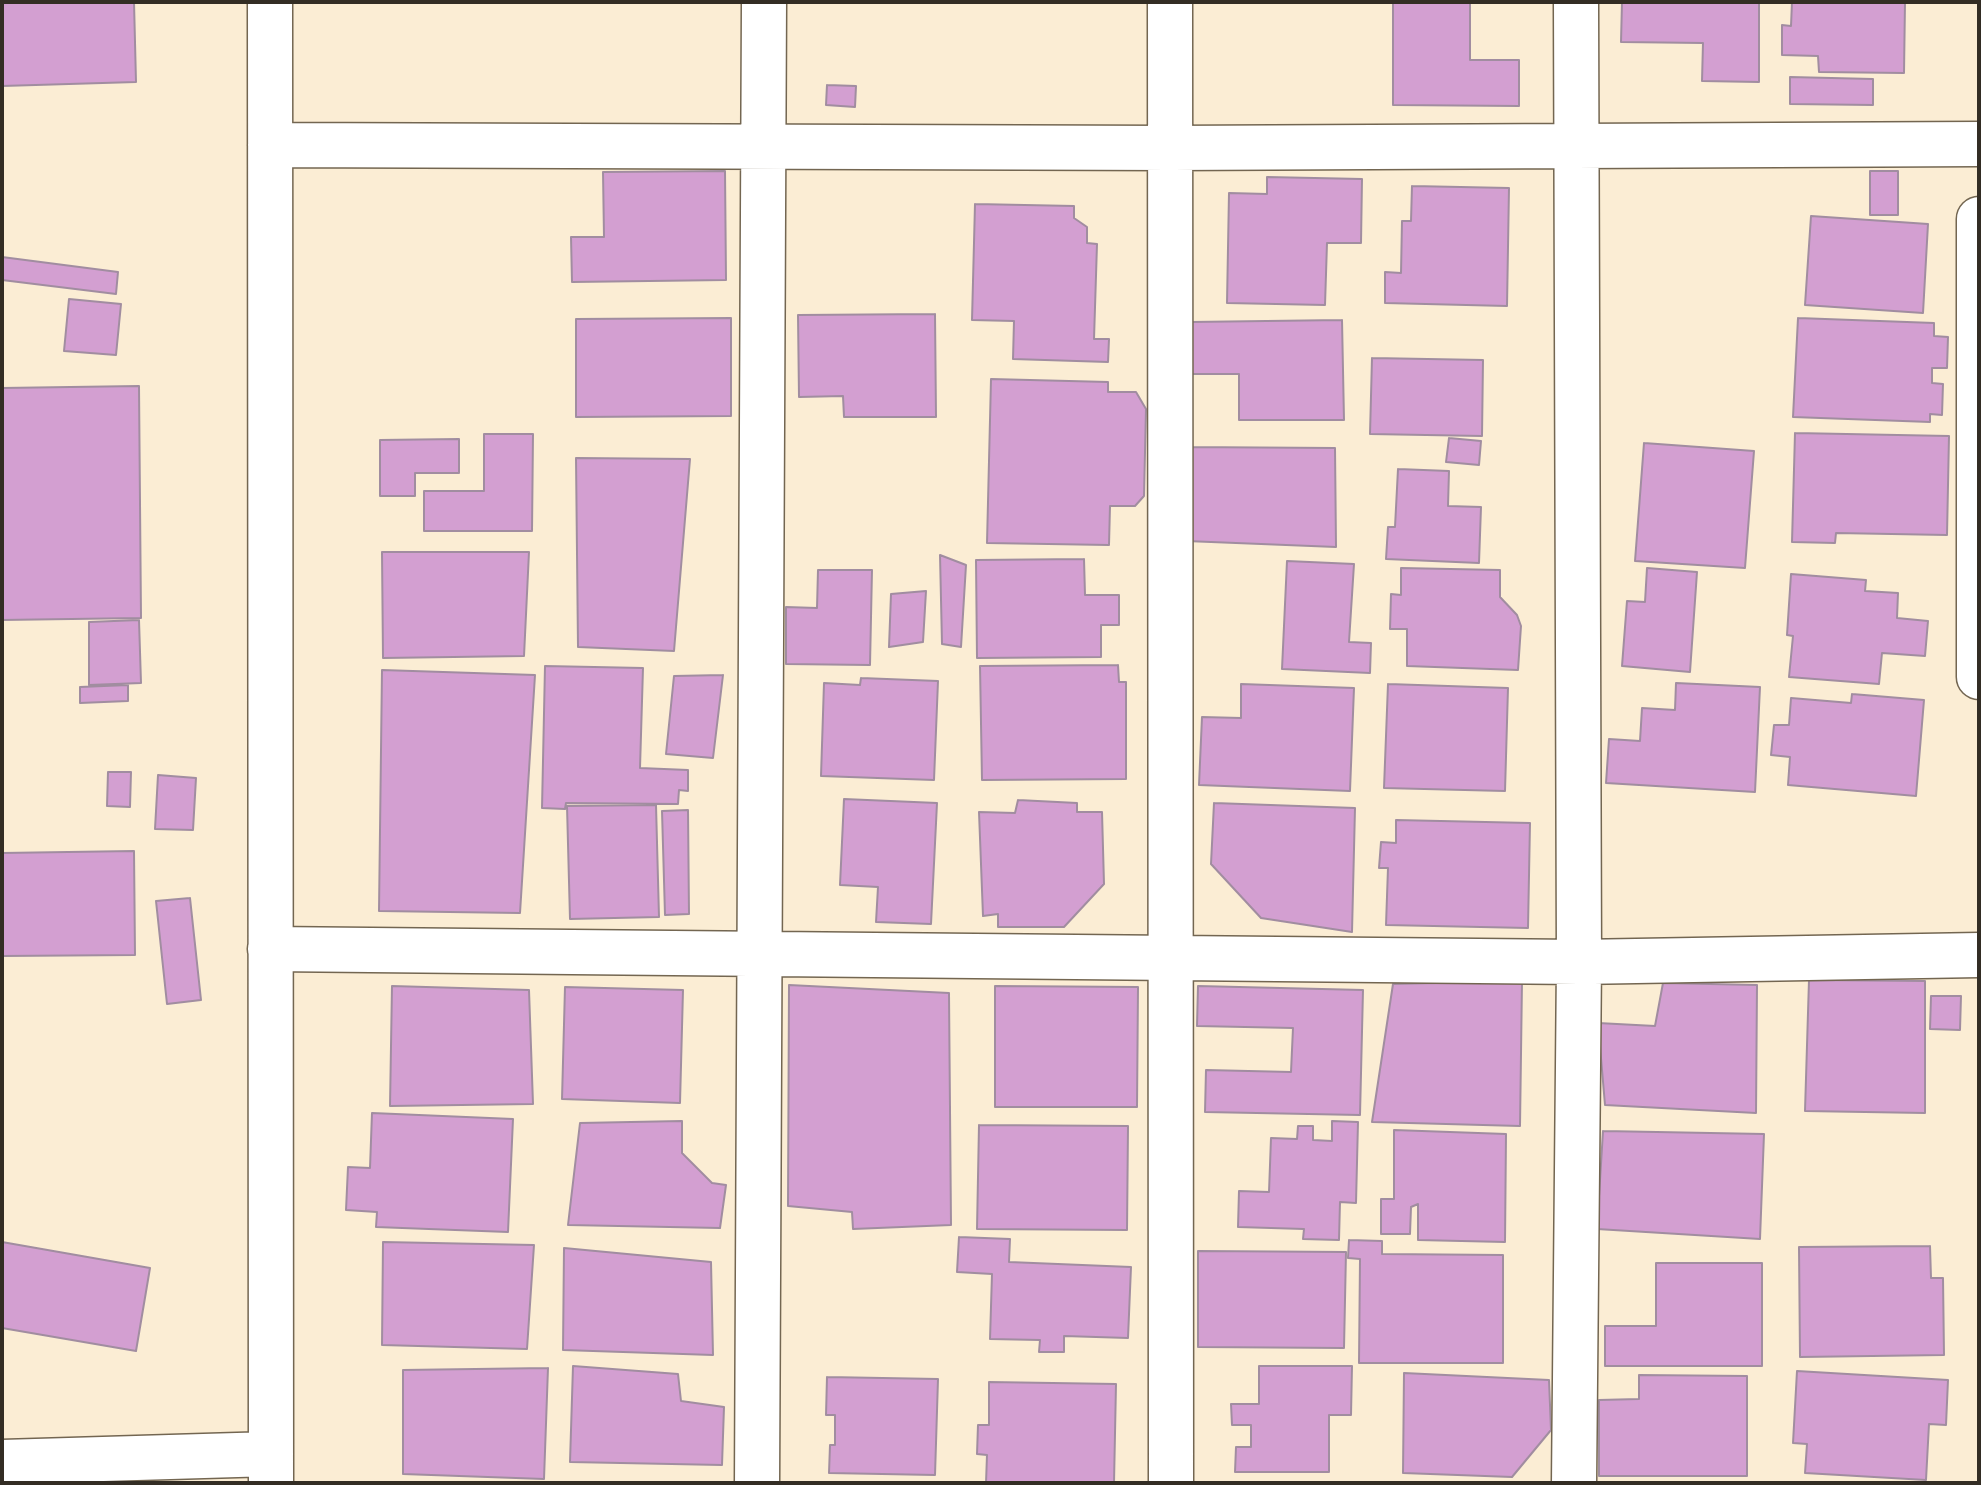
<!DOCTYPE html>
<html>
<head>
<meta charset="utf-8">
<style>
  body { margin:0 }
  #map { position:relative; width:1981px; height:1485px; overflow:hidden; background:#fbedd4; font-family:"PT Serif",serif }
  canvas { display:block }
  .frame { position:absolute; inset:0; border:4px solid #332d24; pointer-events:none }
</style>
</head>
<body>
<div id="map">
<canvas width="1981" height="1485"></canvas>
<div class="frame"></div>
</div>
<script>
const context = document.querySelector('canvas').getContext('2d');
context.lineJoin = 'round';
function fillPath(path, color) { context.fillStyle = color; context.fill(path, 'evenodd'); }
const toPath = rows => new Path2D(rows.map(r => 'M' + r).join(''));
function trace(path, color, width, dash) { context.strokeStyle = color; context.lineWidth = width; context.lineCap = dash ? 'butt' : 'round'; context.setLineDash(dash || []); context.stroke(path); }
const building = toPath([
  [2,2,134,2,136,82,2,86,2,2],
  [1393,2,1470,2,1470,60,1519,60,1519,106,1393,105,1393,2],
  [1622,2,1759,2,1759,82,1702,81,1703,43,1621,42,1622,2],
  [1792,2,1905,2,1904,73,1819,72,1818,56,1782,55,1782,25,1791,26,1792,2],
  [1790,77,1873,79,1873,105,1790,104,1790,77],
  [827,85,856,86,855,107,826,105,827,85],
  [725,171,726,280,572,282,571,237,604,237,603,172,725,171],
  [1870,171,1898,171,1898,215,1870,215,1870,171],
  [1267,177,1362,179,1361,243,1327,243,1325,305,1227,303,1229,193,1267,194,1267,177],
  [1412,186,1509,188,1507,306,1385,303,1385,272,1401,273,1402,221,1411,221,1412,186],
  [975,204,1074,206,1074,218,1087,227,1087,243,1097,244,1094,339,1109,339,1108,362,1013,359,1014,321,972,320,975,204],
  [1811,216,1928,224,1923,313,1805,305,1811,216],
  [2,257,118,272,116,294,2,280,2,257],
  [69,299,121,304,116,355,64,351,69,299],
  [935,314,936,417,844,417,843,396,799,397,798,315,935,314],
  [731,318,731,416,576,417,576,319,731,318],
  [1798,318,1934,323,1934,336,1948,337,1947,368,1932,368,1932,383,1943,384,1942,415,1930,414,1930,422,1793,417,1798,318],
  [1342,320,1344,420,1239,420,1239,374,1192,374,1191,322,1342,320],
  [1372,358,1483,360,1482,436,1370,434,1372,358],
  [991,379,1108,382,1108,392,1136,392,1146,409,1144,496,1135,506,1110,506,1109,545,987,543,991,379],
  [139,386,141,618,2,620,2,388,139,386],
  [1795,433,1949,436,1947,535,1836,533,1835,543,1792,542,1795,433],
  [484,434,533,434,532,531,424,531,424,491,484,491,484,434],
  [1449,438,1481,441,1479,465,1446,462,1449,438],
  [459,439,459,473,415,473,415,496,380,496,380,440,459,439],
  [1644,443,1754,451,1745,568,1635,561,1644,443],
  [1184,447,1335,448,1336,547,1186,541,1184,447],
  [576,458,690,459,674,651,578,647,576,458],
  [1398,469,1449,471,1448,506,1481,507,1479,563,1386,559,1388,527,1395,527,1398,469],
  [382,552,529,552,524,656,383,658,382,552],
  [940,555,966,565,961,647,942,644,940,555],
  [1084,559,1085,595,1119,595,1119,625,1101,625,1101,657,977,658,976,560,1084,559],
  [1287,561,1354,564,1349,642,1371,643,1370,673,1282,669,1287,561],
  [1401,568,1500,570,1500,597,1517,615,1521,626,1518,670,1407,666,1407,629,1390,629,1391,594,1401,595,1401,568],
  [1647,568,1697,572,1690,672,1622,666,1627,601,1645,602,1647,568],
  [818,570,872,570,870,665,786,664,786,607,817,608,818,570],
  [1791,574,1866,580,1865,591,1898,593,1897,618,1928,621,1925,656,1882,653,1879,684,1789,677,1793,636,1787,635,1791,574],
  [926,591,923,642,889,647,891,594,926,591],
  [139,620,141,683,89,685,89,622,139,620],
  [1118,665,1119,682,1126,682,1126,779,982,780,980,666,1118,665],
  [545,666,643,668,640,768,688,770,688,791,679,790,678,804,566,803,565,809,542,808,545,666],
  [382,670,535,675,520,913,379,911,382,670],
  [723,675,713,758,666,754,674,676,723,675],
  [861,678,938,681,934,780,821,776,824,683,860,685,861,678],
  [1676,683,1760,687,1755,792,1606,783,1609,739,1640,741,1642,708,1675,710,1676,683],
  [1241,684,1354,688,1350,791,1199,785,1202,717,1241,718,1241,684],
  [1388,684,1508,688,1505,791,1384,788,1388,684],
  [128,685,128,701,80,703,80,687,128,685],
  [1852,694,1924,700,1916,796,1788,785,1790,757,1771,755,1774,725,1789,725,1791,698,1851,703,1852,694],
  [108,772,131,772,130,807,107,806,108,772],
  [158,775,196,778,193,830,155,829,158,775],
  [844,799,937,803,931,924,876,922,878,887,840,885,844,799],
  [1018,800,1077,803,1077,812,1102,812,1104,884,1064,927,998,927,998,914,983,916,979,812,1015,813,1018,800],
  [1214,803,1355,808,1352,932,1261,918,1211,864,1214,803],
  [656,805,659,917,570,919,567,806,656,805],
  [688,810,689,914,665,915,662,811,688,810],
  [1396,820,1530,823,1528,928,1386,925,1388,868,1379,868,1381,842,1396,843,1396,820],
  [134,851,135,955,2,956,2,853,134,851],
  [190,898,201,1000,167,1004,156,901,190,898],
  [1809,980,1925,981,1925,1113,1805,1111,1809,980],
  [1522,981,1520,1126,1372,1122,1393,984,1522,981],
  [1663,983,1757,985,1756,1113,1605,1105,1598,1023,1655,1026,1663,983],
  [789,985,949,993,951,1225,853,1229,852,1212,788,1206,789,985],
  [392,986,529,990,533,1104,390,1106,392,986],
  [995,986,1138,987,1137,1107,995,1107,995,986],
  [1198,986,1363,990,1360,1115,1205,1112,1206,1070,1291,1072,1293,1028,1197,1026,1198,986],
  [565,987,683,990,680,1103,562,1099,565,987],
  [1931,996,1961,996,1960,1030,1930,1029,1931,996],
  [372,1113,513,1119,508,1232,376,1227,377,1212,346,1210,348,1167,370,1168,372,1113],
  [682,1121,682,1153,712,1183,726,1185,720,1228,568,1225,580,1123,682,1121],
  [1332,1121,1358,1122,1356,1203,1340,1202,1339,1240,1303,1239,1304,1229,1238,1227,1239,1191,1269,1192,1271,1138,1297,1139,1298,1126,1313,1126,1313,1140,1332,1141,1332,1121],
  [979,1125,1128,1126,1127,1230,977,1229,979,1125],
  [1394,1130,1506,1134,1505,1242,1418,1240,1418,1204,1411,1207,1410,1234,1381,1234,1381,1199,1394,1199,1394,1130],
  [1603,1131,1764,1134,1760,1239,1597,1229,1603,1131],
  [959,1237,1010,1239,1009,1262,1131,1267,1128,1338,1064,1336,1064,1352,1039,1352,1040,1340,990,1339,992,1274,957,1272,959,1237],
  [1349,1240,1382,1241,1382,1254,1503,1255,1503,1363,1359,1363,1360,1259,1348,1258,1349,1240],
  [2,1242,150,1268,136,1351,2,1328,2,1242],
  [383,1242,534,1245,527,1349,382,1345,383,1242],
  [1930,1246,1931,1278,1943,1278,1944,1355,1800,1357,1799,1247,1930,1246],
  [564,1248,711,1262,713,1355,563,1350,564,1248],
  [1198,1251,1346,1252,1344,1348,1198,1347,1198,1251],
  [1656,1263,1762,1263,1762,1366,1605,1366,1605,1326,1656,1326,1656,1263],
  [573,1366,678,1374,681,1401,724,1407,722,1465,570,1462,573,1366],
  [1259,1366,1352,1366,1351,1415,1329,1415,1329,1472,1235,1472,1236,1447,1251,1447,1251,1425,1232,1425,1231,1404,1259,1404,1259,1366],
  [548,1368,544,1479,403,1474,403,1370,548,1368],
  [1797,1371,1948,1380,1946,1425,1929,1424,1926,1480,1805,1473,1807,1444,1793,1443,1797,1371],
  [1404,1373,1549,1380,1551,1430,1512,1477,1403,1473,1404,1373],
  [1639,1375,1747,1376,1747,1476,1599,1476,1599,1400,1639,1399,1639,1375],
  [827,1377,938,1379,935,1475,829,1473,830,1445,835,1445,835,1415,826,1415,827,1377],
  [989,1382,1116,1384,1114,1483,986,1483,987,1455,977,1454,978,1425,989,1425,989,1382]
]);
fillPath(building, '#d39fd1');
trace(building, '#a18da0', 2);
const minor = toPath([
  [270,2,271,1483],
  [1170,2,1171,1483],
  [270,145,1171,148,1979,144],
  [1979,219,1979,677],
  [270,949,1579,962,1979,955],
  [2,1462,271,1454],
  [757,1483,764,2],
  [1574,1483,1579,962,1576,2]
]);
trace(minor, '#736651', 47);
trace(minor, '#fff', 44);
</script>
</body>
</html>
